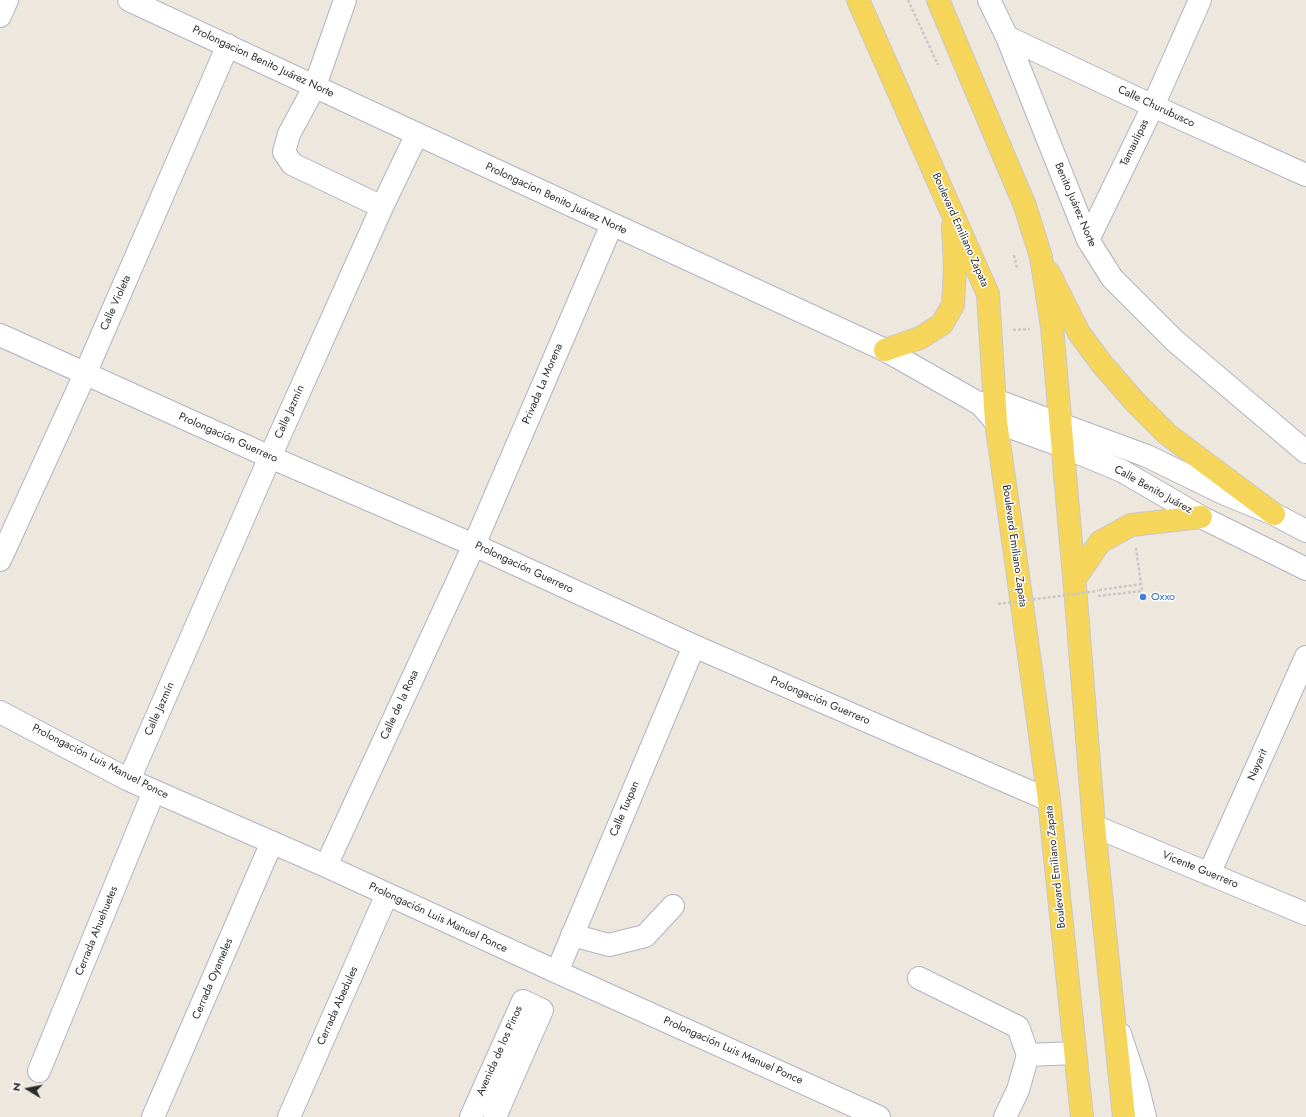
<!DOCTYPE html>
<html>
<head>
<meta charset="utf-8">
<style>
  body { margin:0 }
  #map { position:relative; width:1306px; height:1117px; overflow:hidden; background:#eee7dd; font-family:Jost,sans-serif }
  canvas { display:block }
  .north { position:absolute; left:8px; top:1069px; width:40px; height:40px; -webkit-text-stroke:3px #fff; paint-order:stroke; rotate:280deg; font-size:11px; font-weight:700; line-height:16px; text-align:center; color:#2c2c2c }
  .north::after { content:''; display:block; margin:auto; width:14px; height:18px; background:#2c2c2c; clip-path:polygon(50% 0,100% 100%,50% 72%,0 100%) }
</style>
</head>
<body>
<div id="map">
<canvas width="1306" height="1117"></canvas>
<div class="north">N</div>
</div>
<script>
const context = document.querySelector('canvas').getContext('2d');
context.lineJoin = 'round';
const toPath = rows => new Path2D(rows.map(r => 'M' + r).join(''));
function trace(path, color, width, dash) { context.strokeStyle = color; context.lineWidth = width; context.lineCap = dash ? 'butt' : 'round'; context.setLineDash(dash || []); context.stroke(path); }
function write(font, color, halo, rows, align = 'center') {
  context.font = font + ' Jost,sans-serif'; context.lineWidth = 3; context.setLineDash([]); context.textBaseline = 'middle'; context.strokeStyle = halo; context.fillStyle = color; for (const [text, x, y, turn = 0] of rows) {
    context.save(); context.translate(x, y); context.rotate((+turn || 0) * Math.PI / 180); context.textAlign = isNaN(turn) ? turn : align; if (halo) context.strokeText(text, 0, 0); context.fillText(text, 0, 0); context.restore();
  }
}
const minor = toPath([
  [129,0,417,134,885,350,980,404,996,422,1062,446,1122,471,1201,517,1306,569],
  [345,0,315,86,289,134,284,152,292,164,382,207],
  [989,0,1007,37,1088,240,1112,278,1175,341,1306,452],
  [0,16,7,0],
  [1007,37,1153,106,1306,175],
  [1088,240,1153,106,1200,0],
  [0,335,270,457,474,545,694,646,1049,800],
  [980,404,995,400,1147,456,1225,494,1274,514,1306,531],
  [0,560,85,374,228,45],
  [0,712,129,780,326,866,557,972,879,1117],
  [129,780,270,457,382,207,417,134],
  [1094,826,1306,914],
  [326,866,474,545,612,224],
  [1209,874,1306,657],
  [572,935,609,945,645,936,673,906],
  [557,972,694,646],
  [919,978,1018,1027,1028,1055,1018,1090,1005,1117],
  [1120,1034,1137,1085,1145,1117],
  [1028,1055,1075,1053],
  [39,1071,154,791],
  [153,1117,272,842],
  [289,1117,387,894],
  [471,1117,523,1001,542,1010,495,1117]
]);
const major = toPath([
  [858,0,988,294,996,422,1014,547,1049,800,1082,1117],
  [938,0,1025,206,1041,257,1052,327,1076,599,1094,826,1124,1117],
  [1049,273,1079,333,1102,364,1136,403,1167,434,1274,514],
  [885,350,920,338,942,324,953,305,955,267,953,226],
  [1074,580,1100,542,1131,525,1201,517]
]);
trace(minor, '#b1b3c0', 24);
trace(major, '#c8c8c8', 24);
trace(toPath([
  [908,0,938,65],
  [1014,255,1017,268],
  [1013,330,1030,329],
  [1099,590,1142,584],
  [1098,596,1142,591,1136,548]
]), '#c8c8c8', 2.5, [3, 2]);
trace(minor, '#fff', 22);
trace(major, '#f5d65b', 22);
trace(toPath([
  [998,604,1098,591]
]), '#c8c8c8', 2.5, [3, 2]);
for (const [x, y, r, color] of [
  [1143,597,4,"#3f7fe0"]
]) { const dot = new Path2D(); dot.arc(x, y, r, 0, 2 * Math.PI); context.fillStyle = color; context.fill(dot); trace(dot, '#fff', 1.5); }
write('11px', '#2c2c2c', '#fff', [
  ["Prolongacion Benito Juárez Norte",263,62,25],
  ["Calle Churubusco",1156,107,25],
  ["Tamaulipas",1135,143,-64],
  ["Prolongacion Benito Juárez Norte",556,199,25],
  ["Benito Juárez Norte",1075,205,67],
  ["Boulevard Emiliano Zapata",960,230,66],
  ["Calle Violeta",116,303,-66],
  ["Privada La Morena",543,384,-67],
  ["Calle Jazmín",290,412,-66],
  ["Prolongación Guerrero",228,438,24],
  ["Calle Benito Juárez",1153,490,29],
  ["Boulevard Emiliano Zapata",1014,546,82],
  ["Prolongación Guerrero",524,568,25],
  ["Prolongación Guerrero",820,701,23],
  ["Calle de la Rosa",400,705,-65],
  ["Calle Jazmín",160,709,-66],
  ["Prolongación Luis Manuel Ponce",100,762,27],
  ["Nayarit",1258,765,-66],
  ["Calle Tuxpan",625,809,-67],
  ["Boulevard Emiliano Zapata",1056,867,-96],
  ["Vicente Guerrero",1200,870,22],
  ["Prolongación Luis Manuel Ponce",438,918,25],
  ["Cerrada Ahuehuetes",97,931,-68],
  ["Cerrada Oyameles",213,979,-67],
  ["Cerrada Abedules",338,1006,-66],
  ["Avenida de los Pinos",500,1051,-66],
  ["Prolongación Luis Manuel Ponce",733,1051,24]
]);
write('11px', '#366cbe', '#fff', [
  ["Oxxo",1151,597]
], 'left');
</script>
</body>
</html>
